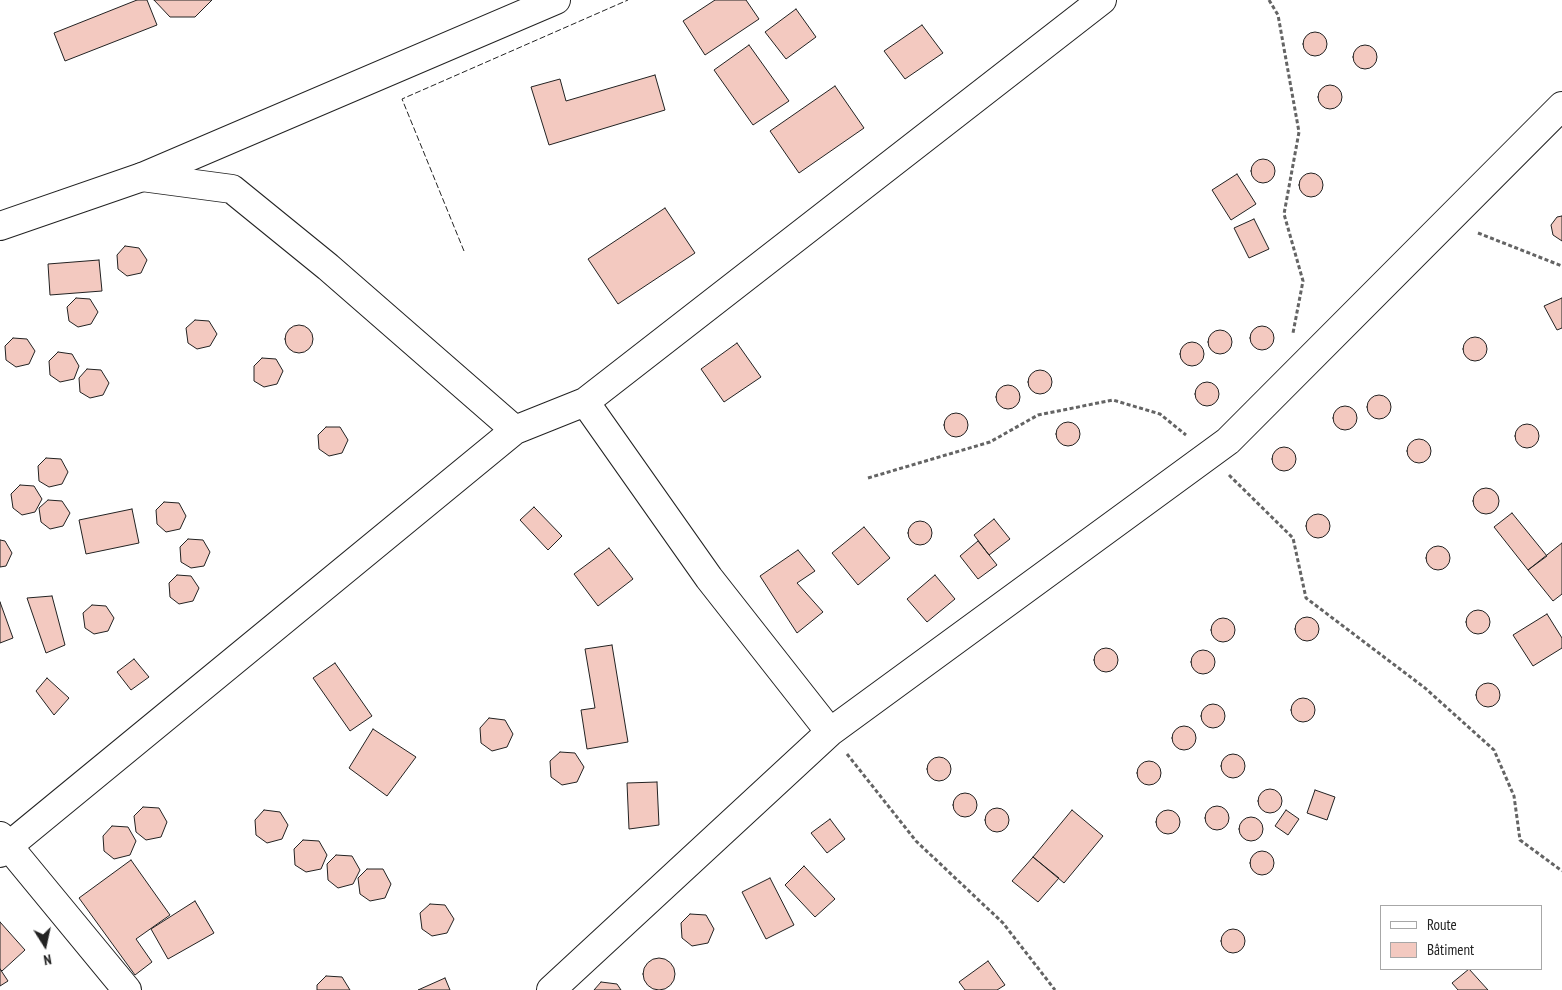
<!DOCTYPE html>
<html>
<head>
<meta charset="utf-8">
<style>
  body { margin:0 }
  #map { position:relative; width:1562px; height:990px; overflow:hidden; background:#fff; font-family:"PT Sans Narrow",sans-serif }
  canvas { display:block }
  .legend { position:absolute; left:1380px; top:905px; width:162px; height:65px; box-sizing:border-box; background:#fff; border:1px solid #a7a7a7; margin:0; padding:6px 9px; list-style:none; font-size:15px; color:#222 }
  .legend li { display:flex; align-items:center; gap:10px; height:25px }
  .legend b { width:25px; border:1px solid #a7a7a7 }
  .north { position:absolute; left:20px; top:920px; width:50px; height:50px; -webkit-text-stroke:4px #fff; paint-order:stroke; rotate:170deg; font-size:14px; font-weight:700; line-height:20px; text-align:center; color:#222 }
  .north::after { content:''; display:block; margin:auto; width:18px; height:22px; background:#222; clip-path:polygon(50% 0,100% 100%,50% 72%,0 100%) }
</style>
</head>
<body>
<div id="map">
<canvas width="1562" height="990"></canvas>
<ul class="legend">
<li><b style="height:6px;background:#fff"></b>Route</li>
<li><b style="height:14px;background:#f3c9c0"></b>Bâtiment</li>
</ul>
<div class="north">N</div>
</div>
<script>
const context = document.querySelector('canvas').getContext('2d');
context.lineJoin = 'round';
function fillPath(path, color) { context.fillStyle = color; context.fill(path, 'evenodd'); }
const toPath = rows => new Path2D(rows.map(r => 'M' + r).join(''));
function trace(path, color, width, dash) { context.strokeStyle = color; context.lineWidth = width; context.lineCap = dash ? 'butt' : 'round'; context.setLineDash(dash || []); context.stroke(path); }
const building = toPath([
  [137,0,147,0,157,25,65,61,54,33,137,0],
  [154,0,212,0,195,17,170,17,154,0],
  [715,0,746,0,759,19,705,55,683,21,715,0],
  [796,9,816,37,786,59,765,32,796,9],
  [922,25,943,53,905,79,884,51,922,25],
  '1303 44a12 12 0 1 1 24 0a12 12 0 1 1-24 0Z',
  '1353 57a12 12 0 1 1 24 0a12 12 0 1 1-24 0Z',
  [749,45,789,101,753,125,714,70,749,45],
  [655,75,665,110,549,145,531,87,560,79,566,101,655,75],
  '1318 97a12 12 0 1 1 24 0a12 12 0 1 1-24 0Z',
  [835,86,864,128,799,173,770,131,835,86],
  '1251 171a12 12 0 1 1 24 0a12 12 0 1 1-24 0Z',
  '1299 185a12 12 0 1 1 24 0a12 12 0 1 1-24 0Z',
  [1237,174,1256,204,1231,220,1212,190,1237,174],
  [665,208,695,253,618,304,588,259,665,208],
  [1562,216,1562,241,1553,235,1551,225,1557,217,1562,216],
  [1254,219,1269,249,1249,258,1234,228,1254,219],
  [125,246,139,248,147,260,141,273,127,276,118,269,117,255,125,246],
  [99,260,102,291,50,295,48,264,99,260],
  [76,298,90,299,98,312,91,324,78,327,69,321,67,307,76,298],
  [1562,298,1562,328,1557,330,1544,306,1562,298],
  [195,320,209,321,217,334,210,346,197,349,188,343,186,328,195,320],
  '285 339a14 14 0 1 1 28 0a14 14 0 1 1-28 0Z',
  '1250 338a12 12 0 1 1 24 0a12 12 0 1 1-24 0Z',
  '1208 342a12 12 0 1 1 24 0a12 12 0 1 1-24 0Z',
  '1463 349a12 12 0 1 1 24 0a12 12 0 1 1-24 0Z',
  [13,338,27,339,35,351,29,364,16,367,6,360,5,346,13,338],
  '1180 354a12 12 0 1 1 24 0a12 12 0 1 1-24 0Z',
  [737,343,761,377,724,402,701,369,737,343],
  [58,352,72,354,79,366,74,379,60,382,50,375,49,361,58,352],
  [262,358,276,359,283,371,277,384,264,387,254,381,254,366,262,358],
  [87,369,101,370,109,383,103,395,90,398,80,392,79,378,87,369],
  '1028 382a12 12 0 1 1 24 0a12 12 0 1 1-24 0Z',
  '1195 394a12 12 0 1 1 24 0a12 12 0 1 1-24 0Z',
  '996 397a12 12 0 1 1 24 0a12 12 0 1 1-24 0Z',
  '1367 407a12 12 0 1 1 24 0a12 12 0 1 1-24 0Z',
  '1333 418a12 12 0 1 1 24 0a12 12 0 1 1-24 0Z',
  '944 425a12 12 0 1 1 24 0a12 12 0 1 1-24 0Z',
  '1056 434a12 12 0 1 1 24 0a12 12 0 1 1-24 0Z',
  '1515 436a12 12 0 1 1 24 0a12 12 0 1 1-24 0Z',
  [326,427,340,427,348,440,342,453,329,456,319,449,318,435,326,427],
  '1407 451a12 12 0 1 1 24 0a12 12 0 1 1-24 0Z',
  '1272 459a12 12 0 1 1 24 0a12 12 0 1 1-24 0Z',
  [46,458,61,459,68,472,62,484,49,487,39,481,38,466,46,458],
  [20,485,34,486,42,499,35,512,22,515,13,508,11,494,20,485],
  '1473 501a13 13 0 1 1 26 0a13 13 0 1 1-26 0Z',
  [48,500,62,501,70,513,63,526,50,529,41,522,39,508,48,500],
  [164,502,179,503,186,516,180,529,166,532,157,524,156,510,164,502],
  [534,507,562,536,548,550,520,520,534,507],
  [132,509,139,543,86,554,79,520,132,509],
  [1512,513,1547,556,1528,570,1494,527,1512,513],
  '1306 526a12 12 0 1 1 24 0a12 12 0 1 1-24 0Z',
  [994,519,1010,539,989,555,974,535,994,519],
  '908 533a12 12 0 1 1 24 0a12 12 0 1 1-24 0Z',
  [864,527,890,558,858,585,832,553,864,527],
  [188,539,203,540,210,552,204,566,191,568,181,562,180,547,188,539],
  [0,540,5,541,12,553,6,566,0,567,0,540],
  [978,541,997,565,978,579,960,556,978,541],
  [1562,543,1562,594,1553,601,1528,570,1562,543],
  '1426 558a12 12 0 1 1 24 0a12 12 0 1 1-24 0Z',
  [609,548,633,579,598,606,574,574,609,548],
  [798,550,815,571,797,583,823,612,797,633,760,576,798,550],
  [177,575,191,576,199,588,193,601,179,604,170,597,169,583,177,575],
  [935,575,955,599,927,622,907,599,935,575],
  [52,596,65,645,46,653,27,598,52,596],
  [0,602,13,638,0,643,0,602],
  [92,605,106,606,114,618,108,631,94,634,85,628,83,613,92,605],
  '1466 622a12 12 0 1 1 24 0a12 12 0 1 1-24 0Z',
  [1547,614,1562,638,1562,648,1533,666,1513,635,1547,614],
  '1295 629a12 12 0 1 1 24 0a12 12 0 1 1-24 0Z',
  '1211 630a12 12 0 1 1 24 0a12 12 0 1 1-24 0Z',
  [612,645,628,742,587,749,581,710,595,708,585,649,612,645],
  '1094 660a12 12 0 1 1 24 0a12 12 0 1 1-24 0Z',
  '1191 662a12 12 0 1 1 24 0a12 12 0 1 1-24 0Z',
  [134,659,149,677,131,690,117,672,134,659],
  [335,663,372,716,350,731,313,678,335,663],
  [47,678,69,698,54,715,36,691,47,678],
  '1476 695a12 12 0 1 1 24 0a12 12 0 1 1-24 0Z',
  '1291 710a12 12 0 1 1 24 0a12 12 0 1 1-24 0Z',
  '1201 716a12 12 0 1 1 24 0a12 12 0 1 1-24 0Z',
  [489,718,505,720,513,734,507,747,492,751,481,743,480,728,489,718],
  '1172 738a12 12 0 1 1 24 0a12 12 0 1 1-24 0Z',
  [373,729,416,757,387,796,349,768,373,729],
  [560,752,575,753,584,767,577,782,562,785,551,777,550,761,560,752],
  '1221 766a12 12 0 1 1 24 0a12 12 0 1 1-24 0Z',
  '927 769a12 12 0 1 1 24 0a12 12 0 1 1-24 0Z',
  '1137 773a12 12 0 1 1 24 0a12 12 0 1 1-24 0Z',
  [657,782,659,825,629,829,627,783,657,782],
  '1258 801a12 12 0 1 1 24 0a12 12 0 1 1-24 0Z',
  [1315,790,1335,797,1327,820,1307,813,1315,790],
  '953 805a12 12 0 1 1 24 0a12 12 0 1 1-24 0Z',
  '1205 818a12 12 0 1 1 24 0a12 12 0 1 1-24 0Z',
  [143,807,159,808,167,822,161,837,146,840,136,832,134,816,143,807],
  '985 820a12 12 0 1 1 24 0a12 12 0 1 1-24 0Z',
  '1156 822a12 12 0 1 1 24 0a12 12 0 1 1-24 0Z',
  [264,810,280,812,288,825,282,839,267,843,256,835,255,820,264,810],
  [1072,810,1103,836,1064,883,1033,857,1072,810],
  [1286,810,1299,819,1288,835,1275,826,1286,810],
  '1239 829a12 12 0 1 1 24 0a12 12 0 1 1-24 0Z',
  [830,819,845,839,827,853,811,833,830,819],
  [112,826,128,827,136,841,130,855,114,859,104,851,103,836,112,826],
  [303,840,319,841,327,855,321,869,306,872,295,865,294,849,303,840],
  '1250 863a12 12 0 1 1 24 0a12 12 0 1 1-24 0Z',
  [336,855,352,856,360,870,353,884,338,888,328,880,327,864,336,855],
  [1033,857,1059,878,1038,902,1012,881,1033,857],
  [131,860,170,915,136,939,152,962,135,975,79,898,131,860],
  [804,866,835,899,815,917,785,885,804,866],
  [367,869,383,869,391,884,385,898,370,901,360,894,358,878,367,869],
  [770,878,794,925,766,939,742,892,770,878],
  [195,901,214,933,168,959,151,929,195,901],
  [430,904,445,905,454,919,447,933,432,936,422,929,420,913,430,904],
  [690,914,706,915,714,929,708,943,692,946,682,938,681,923,690,914],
  [0,922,25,950,2,971,0,969,0,922],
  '1221 941a12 12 0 1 1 24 0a12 12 0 1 1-24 0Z',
  '643 974a16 16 0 1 1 32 0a16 16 0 1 1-32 0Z',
  [988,961,1005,985,997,990,965,990,959,982,988,961],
  [0,969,8,981,0,986,0,969],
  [1469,969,1488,990,1458,990,1452,983,1469,969],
  [326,976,342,977,350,990,317,990,317,985,326,976],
  [445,978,450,990,418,990,445,978],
  [601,982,617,984,621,990,594,990,601,982]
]);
fillPath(building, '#f3c9c0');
trace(building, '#222', 1);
const street = toPath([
  [142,177,232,189,328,267,515,430],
  [585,402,709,578,830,732],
  [0,836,127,990],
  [0,853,515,430,585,402,1102,0],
  [551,990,830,732,1228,441,1562,106]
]);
const primary = toPath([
  [0,226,142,177,556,0]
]);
trace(street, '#222', 30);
trace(primary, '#222', 30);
trace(toPath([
  [1269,0,1278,15,1299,132,1284,214,1303,281,1293,333],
  [1478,233,1562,266],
  [1229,475,1293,538,1306,598,1425,688,1494,750,1514,796,1520,840,1562,871],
  [868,478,990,442,1038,415,1113,400,1160,414,1186,435],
  [847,754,916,841,1003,923,1055,990]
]), '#646464', 3, [4, 2.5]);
trace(street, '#fff', 28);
trace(primary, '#fff', 28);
trace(toPath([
  [464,251,402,99,628,0]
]), '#222', 1, [6, 2.5]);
</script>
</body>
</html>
